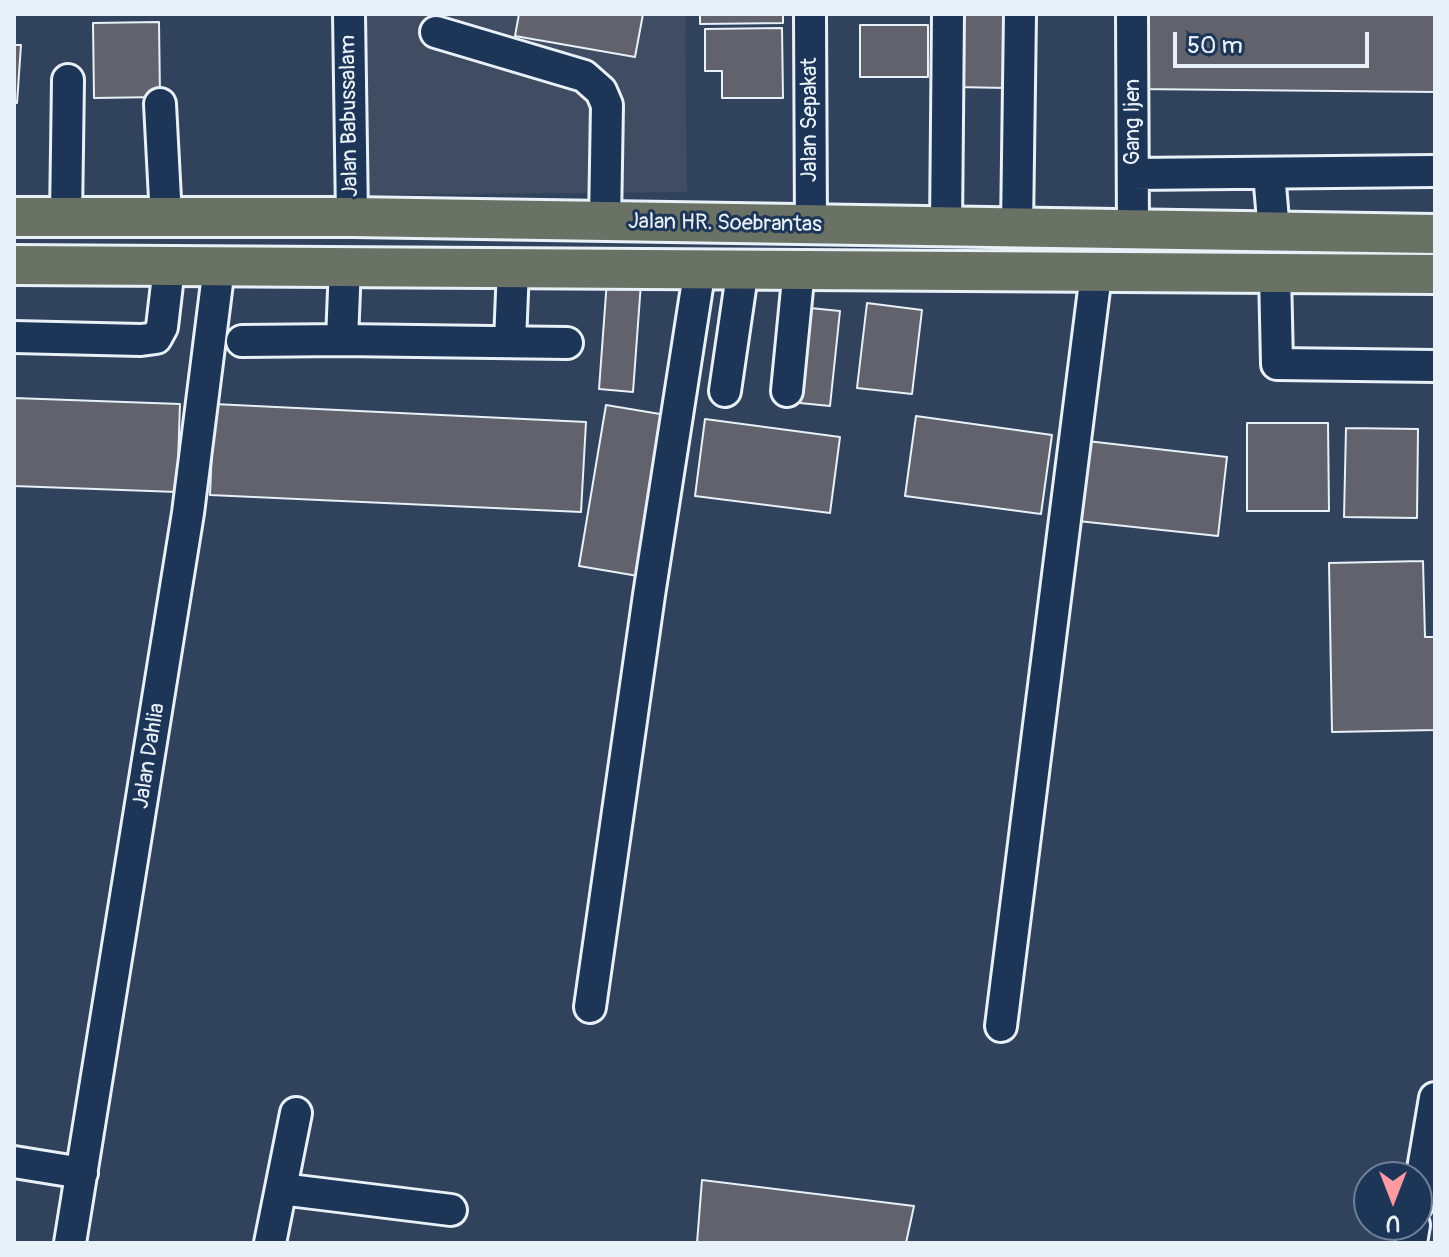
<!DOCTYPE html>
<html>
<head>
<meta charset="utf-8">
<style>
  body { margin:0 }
  #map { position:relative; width:1449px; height:1257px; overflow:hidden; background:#31425d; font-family:Pangolin,sans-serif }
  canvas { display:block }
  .frame { position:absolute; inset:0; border:16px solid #e8f1f8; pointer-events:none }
  .north { position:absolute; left:1353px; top:1161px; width:80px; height:80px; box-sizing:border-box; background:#1d3557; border:2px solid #6e8097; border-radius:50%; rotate:180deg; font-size:22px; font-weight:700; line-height:32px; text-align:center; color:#e8f1f8 }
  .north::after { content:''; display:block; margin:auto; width:28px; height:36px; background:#ff9aa2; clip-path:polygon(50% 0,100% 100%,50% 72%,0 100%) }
  .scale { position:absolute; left:1173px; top:32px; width:196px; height:36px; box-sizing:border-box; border:4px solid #e8f1f8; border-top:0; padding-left:10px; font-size:24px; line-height:28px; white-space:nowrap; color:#e8f1f8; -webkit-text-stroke:6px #1d3557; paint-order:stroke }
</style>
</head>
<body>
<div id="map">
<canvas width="1449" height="1257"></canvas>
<div class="frame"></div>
<div class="north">U</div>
<div class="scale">50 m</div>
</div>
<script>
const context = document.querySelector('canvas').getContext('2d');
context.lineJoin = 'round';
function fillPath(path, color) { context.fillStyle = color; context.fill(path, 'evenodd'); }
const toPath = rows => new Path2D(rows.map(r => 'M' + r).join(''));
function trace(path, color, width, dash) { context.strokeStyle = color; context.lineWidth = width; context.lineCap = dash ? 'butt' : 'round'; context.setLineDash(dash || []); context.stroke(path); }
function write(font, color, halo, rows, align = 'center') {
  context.font = font + ' Pangolin,sans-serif'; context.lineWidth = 6; context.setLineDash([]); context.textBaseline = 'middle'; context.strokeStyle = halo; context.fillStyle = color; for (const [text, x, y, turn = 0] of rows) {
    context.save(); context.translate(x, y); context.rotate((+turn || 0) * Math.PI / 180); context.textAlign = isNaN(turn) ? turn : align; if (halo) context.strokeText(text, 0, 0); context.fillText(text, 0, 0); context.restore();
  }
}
fillPath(toPath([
  [362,14,685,14,687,192,363,195]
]), '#3f4c61');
const building = toPath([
  [519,14,643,14,635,57,515,36,519,14],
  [700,14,783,14,783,23,700,24,700,14],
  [957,14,1007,14,1007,88,956,87,957,14],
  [1139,14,1435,14,1435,92,1136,89,1139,14],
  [159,22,160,97,94,98,93,23,159,22],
  [860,25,928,25,928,77,860,77,860,25],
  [782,28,783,98,722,98,722,71,705,71,705,29,782,28],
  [14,45,21,45,17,103,14,102,14,45],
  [607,280,641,283,633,392,599,389,607,280],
  [867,303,922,310,912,394,857,388,867,303],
  [810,308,840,311,830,406,800,403,810,308],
  [14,398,180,404,177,492,14,486,14,398],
  [214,404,586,422,581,512,210,495,214,404],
  [606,405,666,415,638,576,579,566,606,405],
  [916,416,1052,435,1041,514,905,496,916,416],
  [705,419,840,437,830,513,695,496,705,419],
  [1247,423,1328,423,1329,511,1247,511,1247,423],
  [1346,428,1418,429,1417,518,1344,517,1346,428],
  [1087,441,1227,457,1218,536,1078,521,1087,441],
  [1423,561,1425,637,1435,637,1435,730,1332,732,1329,563,1423,561],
  [702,1180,914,1206,906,1243,697,1243,702,1180]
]);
fillPath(building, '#61626b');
trace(building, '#e8f1f8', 2);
const minor = toPath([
  [349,14,352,217],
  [810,14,811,226],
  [1132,14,1133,231],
  [436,32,584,76,601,91,607,105,605,222],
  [160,104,166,218],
  [1269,173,1274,232],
  [1133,174,1435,171],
  [66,217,68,80],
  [946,227,948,14],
  [1017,228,1020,14],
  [345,266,342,340,567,343],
  [1275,273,1277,364,1435,366],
  [14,337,141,340,156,338,162,327,169,267],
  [242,341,342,340],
  [510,342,513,268],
  [725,391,743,268],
  [787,391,799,269],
  [590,1007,649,595,700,268],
  [1001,1026,1096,274],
  [14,1162,82,1173],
  [281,1189,451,1210],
  [1417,1205,1435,1098],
  [70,1243,188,513,219,267],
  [270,1243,296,1113],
  [1411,1243,1414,1225]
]);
const major = toPath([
  [14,217,352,217,1435,234],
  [14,265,1435,274]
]);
trace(minor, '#e8f1f8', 36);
trace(major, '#e8f1f8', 44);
trace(minor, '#1d3557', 30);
trace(major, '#6a7165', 38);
write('22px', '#e8f1f8', '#1d3557', [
  ["Jalan Babussalam",350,116,-91],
  ["Jalan Sepakat",810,120,-90],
  ["Gang Ijen",1133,122,-90],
  ["Jalan HR. Soebrantas",725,224,1],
  ["Jalan Dahlia",150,756,-81]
]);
</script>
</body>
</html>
